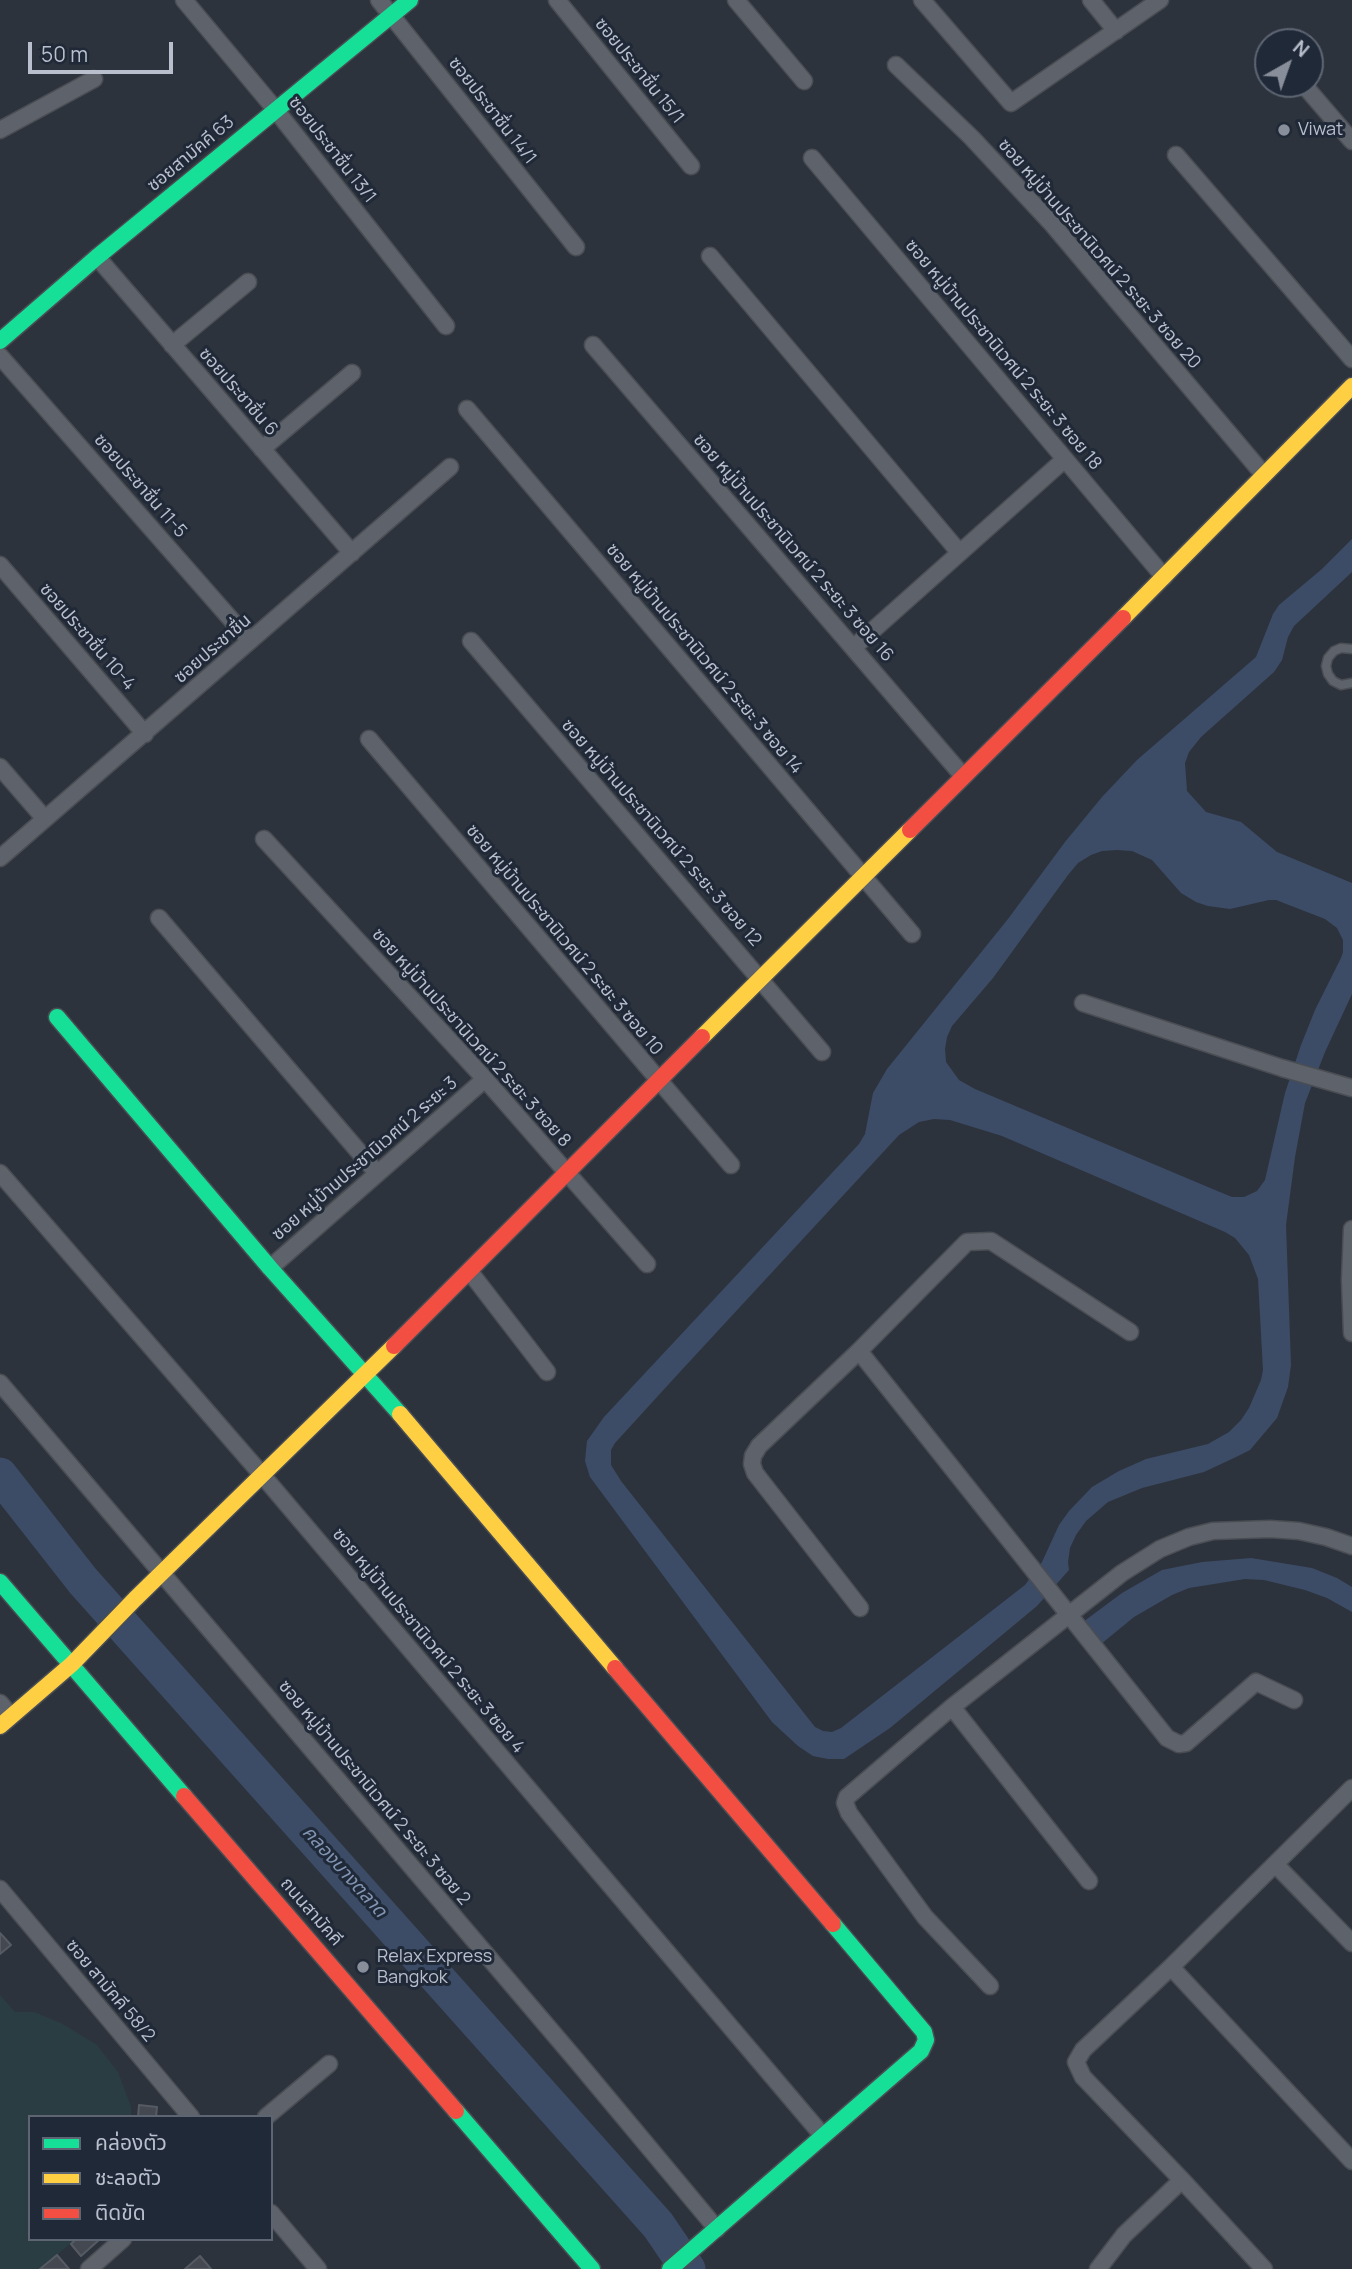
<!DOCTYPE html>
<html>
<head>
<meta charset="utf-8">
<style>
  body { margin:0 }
  #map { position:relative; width:1352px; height:2269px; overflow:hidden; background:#2d333c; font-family:Manrope,"Noto Sans Thai",sans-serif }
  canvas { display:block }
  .legend { position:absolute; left:28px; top:2115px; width:245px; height:126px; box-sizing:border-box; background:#202938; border:2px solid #5d6573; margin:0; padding:9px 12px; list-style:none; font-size:21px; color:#b9bfcc }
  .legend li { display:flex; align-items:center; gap:14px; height:35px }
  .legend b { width:35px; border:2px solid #5d6573 }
  .north { position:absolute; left:1254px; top:28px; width:70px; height:70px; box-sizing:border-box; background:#202938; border:2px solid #5d6573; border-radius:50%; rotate:40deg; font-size:19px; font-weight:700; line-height:28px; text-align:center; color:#b9bfcc }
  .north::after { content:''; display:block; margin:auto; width:24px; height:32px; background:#888e9a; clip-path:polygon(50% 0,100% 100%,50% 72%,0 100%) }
  .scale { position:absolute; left:28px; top:42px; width:145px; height:32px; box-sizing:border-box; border:4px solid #b9bfcc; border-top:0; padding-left:9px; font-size:21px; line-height:24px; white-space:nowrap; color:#b9bfcc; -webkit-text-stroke:5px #202938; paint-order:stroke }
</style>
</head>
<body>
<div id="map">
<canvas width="1352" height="2269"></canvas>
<ul class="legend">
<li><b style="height:9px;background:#16e098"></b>คล่องตัว</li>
<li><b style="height:9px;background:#ffcf43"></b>ชะลอตัว</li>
<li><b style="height:9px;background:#f24e42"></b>ติดขัด</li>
</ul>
<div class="north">N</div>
<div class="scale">50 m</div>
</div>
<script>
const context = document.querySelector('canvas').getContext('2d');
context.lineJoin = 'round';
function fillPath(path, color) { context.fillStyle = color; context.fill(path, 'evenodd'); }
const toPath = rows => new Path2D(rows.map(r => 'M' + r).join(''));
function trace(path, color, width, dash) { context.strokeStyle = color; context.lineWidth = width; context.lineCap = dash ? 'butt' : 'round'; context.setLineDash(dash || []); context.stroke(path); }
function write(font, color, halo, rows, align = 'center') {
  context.font = font + ' Manrope,"Noto Sans Thai",sans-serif'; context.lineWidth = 6; context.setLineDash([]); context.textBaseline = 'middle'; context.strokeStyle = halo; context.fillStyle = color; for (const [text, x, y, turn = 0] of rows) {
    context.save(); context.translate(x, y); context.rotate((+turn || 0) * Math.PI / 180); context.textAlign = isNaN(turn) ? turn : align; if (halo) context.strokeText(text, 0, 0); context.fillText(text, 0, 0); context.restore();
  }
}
fillPath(toPath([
  [0,1995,15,2012,34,2012,61,2023,97,2045,118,2072,131,2107,131,2117,30,2117,30,2239,76,2239,40,2269,0,2269]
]), '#2a3d42');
fillPath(toPath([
  [1352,539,1352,572,1294,626,1288,637,1282,660,1274,672,1201,737,1189,752,1185,763,1187,791,1206,812,1241,822,1277,852,1352,883,1352,994,1325,1052,1305,1103,1295,1157,1286,1225,1291,1365,1288,1387,1277,1418,1250,1450,1236,1457,1204,1472,1142,1488,1108,1502,1086,1521,1076,1535,1070,1548,1068,1562,1069,1570,1037,1606,890,1728,844,1759,828,1759,813,1756,798,1746,772,1722,590,1477,585,1461,587,1441,604,1417,859,1144,865,1134,873,1093,887,1069,1008,919,1065,842,1102,797,1137,760,1256,657,1273,614,1279,605,1322,569],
  [1117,850,1132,851,1152,860,1181,893,1196,902,1208,906,1230,909,1269,900,1276,900,1325,919,1337,928,1343,940,1343,952,1341,958,1315,1010,1301,1045,1285,1093,1265,1180,1257,1191,1244,1197,1232,1197,1215,1190,975,1089,959,1080,946,1062,945,1049,947,1037,952,1026,993,978,1068,875,1078,863,1091,855,1102,851],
  [934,1119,950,1120,1002,1136,1225,1232,1235,1238,1249,1255,1258,1279,1263,1370,1261,1380,1249,1408,1241,1420,1229,1432,1208,1444,1146,1459,1119,1471,1092,1487,1069,1511,1059,1525,1042,1562,1025,1585,841,1728,832,1732,823,1731,815,1727,621,1481,611,1465,611,1450,615,1443,678,1374,899,1135,919,1122],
  [1251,1558,1312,1568,1337,1578,1352,1587,1352,1612,1327,1598,1305,1590,1264,1580,1245,1579,1189,1588,1172,1595,1134,1617,1101,1644,1083,1622,1122,1593,1162,1570,1202,1562]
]), '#3c4c67');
trace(toPath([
  [0,1475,83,1581,658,2225,688,2269]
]), '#3c4c67', 35);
const building = toPath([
  [0,1933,11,1945,0,1954,0,1933],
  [139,2105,157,2107,156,2117,138,2117,139,2105],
  [76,2239,100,2239,81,2256,71,2244,76,2239],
  [57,2255,69,2269,40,2269,57,2255],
  [200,2256,211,2269,185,2269,200,2256]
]);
fillPath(building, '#444951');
trace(building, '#565b63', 2);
const lane = toPath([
  [1352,649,1341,648,1334,651,1328,658,1326,666,1328,674,1333,681,1341,685,1352,683]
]);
const street = toPath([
  [184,0,275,109,446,326],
  [379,0,576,247],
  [557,0,691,166],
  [736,0,804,81],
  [922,0,1011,103,1160,0],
  [1091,0,1116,31],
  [896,65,972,138,1053,225,1264,475],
  [1303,84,1352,141],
  [0,130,94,79],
  [1176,155,1352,359],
  [812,158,1164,577],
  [710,256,959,552],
  [97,257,352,553],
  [172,345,248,282],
  [593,345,963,776],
  [0,356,250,641],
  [467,409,912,934],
  [262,449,352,373],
  [0,565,145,734],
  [471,641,822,1052],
  [853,648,1065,459],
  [369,739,731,1165],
  [0,767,45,819],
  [264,839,485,1079,647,1264],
  [0,858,450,467],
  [159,918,377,1173],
  [1083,1003,1282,1068,1352,1088],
  [0,1173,263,1476,823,2136],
  [1352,1229,1350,1280,1352,1333],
  [270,1268,485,1079],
  [470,1272,547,1372],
  [859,1351,1167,1738,1179,1744,1186,1743,1256,1682,1294,1700],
  [0,1383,576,2060,717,2229],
  [860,1608,755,1473,752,1464,753,1456,759,1446,859,1351,967,1242,991,1241,1130,1332],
  [0,1703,11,1716],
  [952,1707,1089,1881],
  [1275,1864,1352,1943],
  [0,1889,191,2117],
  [1171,1967,1352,2161],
  [990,1986,925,1917,849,1813,845,1803,847,1797,952,1707,1122,1573,1160,1549,1189,1537,1213,1531,1270,1529,1299,1531,1326,1537,1352,1546],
  [266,2117,329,2064],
  [271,2213,318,2269],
  [89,2269,123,2239],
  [1098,2269,1124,2235,1182,2180],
  [1264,2269,1182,2180,1083,2077,1076,2062,1083,2050,1171,1967,1352,1788]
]);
const fast = toPath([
  [0,341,97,257,410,0],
  [57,1017,270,1268,400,1414],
  [0,1582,184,1796],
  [456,2111,592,2269],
  [670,2269,921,2051,926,2040,924,2032,833,1924]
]);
const slow = toPath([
  [1123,618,1352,386],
  [702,1037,910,830],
  [400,1414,615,1668],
  [0,1726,72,1664,135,1599,394,1346]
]);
const jam = toPath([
  [910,830,1123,618],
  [394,1346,702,1037],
  [615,1668,833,1924],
  [184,1796,456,2111]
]);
trace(lane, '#4a4e54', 11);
trace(street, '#4a4e54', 19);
trace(fast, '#4a4e54', 19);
trace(slow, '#4a4e54', 19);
trace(jam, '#4a4e54', 19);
trace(lane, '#5e626a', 8);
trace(street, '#5e626a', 16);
trace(fast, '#16e098', 16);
trace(slow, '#ffcf43', 16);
trace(jam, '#f24e42', 16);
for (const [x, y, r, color] of [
  [1284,130,7,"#888e9a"],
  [363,1967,7,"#888e9a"]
]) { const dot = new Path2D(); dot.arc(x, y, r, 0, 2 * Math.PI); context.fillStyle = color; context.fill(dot); trace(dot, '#202938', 2.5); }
write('18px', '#b9bfcc', '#202938', [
  ["ซอยประชาชื่น 15/1",639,71,51],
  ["ซอยประชาชื่น 14/1",492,111,52],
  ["ซอยประชาชื่น 13/1",332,150,52],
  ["ซอยสามัคคี 63",191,154,-40],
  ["ซอย หมู่บ้านประชานิเวศน์ 2 ระยะ 3 ซอย 20",1099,254,49],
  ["ซอย หมู่บ้านประชานิเวศน์ 2 ระยะ 3 ซอย 18",1003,355,50],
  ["ซอยประชาชื่น 6",238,392,49],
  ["ซอยประชาชื่น 11-5",140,486,49],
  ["ซอย หมู่บ้านประชานิเวศน์ 2 ระยะ 3 ซอย 16",793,548,49],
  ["ซอยประชาชื่น 10-4",87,637,49],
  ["ซอยประชาชื่น",213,649,-41],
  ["ซอย หมู่บ้านประชานิเวศน์ 2 ระยะ 3 ซอย 14",704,659,50],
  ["ซอย หมู่บ้านประชานิเวศน์ 2 ระยะ 3 ซอย 12",661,833,49],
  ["ซอย หมู่บ้านประชานิเวศน์ 2 ระยะ 3 ซอย 10",564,940,50],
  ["ซอย หมู่บ้านประชานิเวศน์ 2 ระยะ 3 ซอย 8",471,1038,48],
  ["ซอย หมู่บ้านประชานิเวศน์ 2 ระยะ 3",365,1159,-41],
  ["ซอย หมู่บ้านประชานิเวศน์ 2 ระยะ 3 ซอย 4",428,1641,50],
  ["ซอย หมู่บ้านประชานิเวศน์ 2 ระยะ 3 ซอย 2",374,1793,50],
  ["ถนนสามัคคี",311,1912,49],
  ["ซอย สามัคคี 58/2",110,1991,50]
]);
write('18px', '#b9bfcc', '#202938', [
  ["Viwat",1298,130],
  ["Relax Express",377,1957],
  ["Bangkok",377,1978]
], 'left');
write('italic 19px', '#8194b2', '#202938', [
  ["คลองบางตลาด",344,1872,48]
]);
</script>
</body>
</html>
